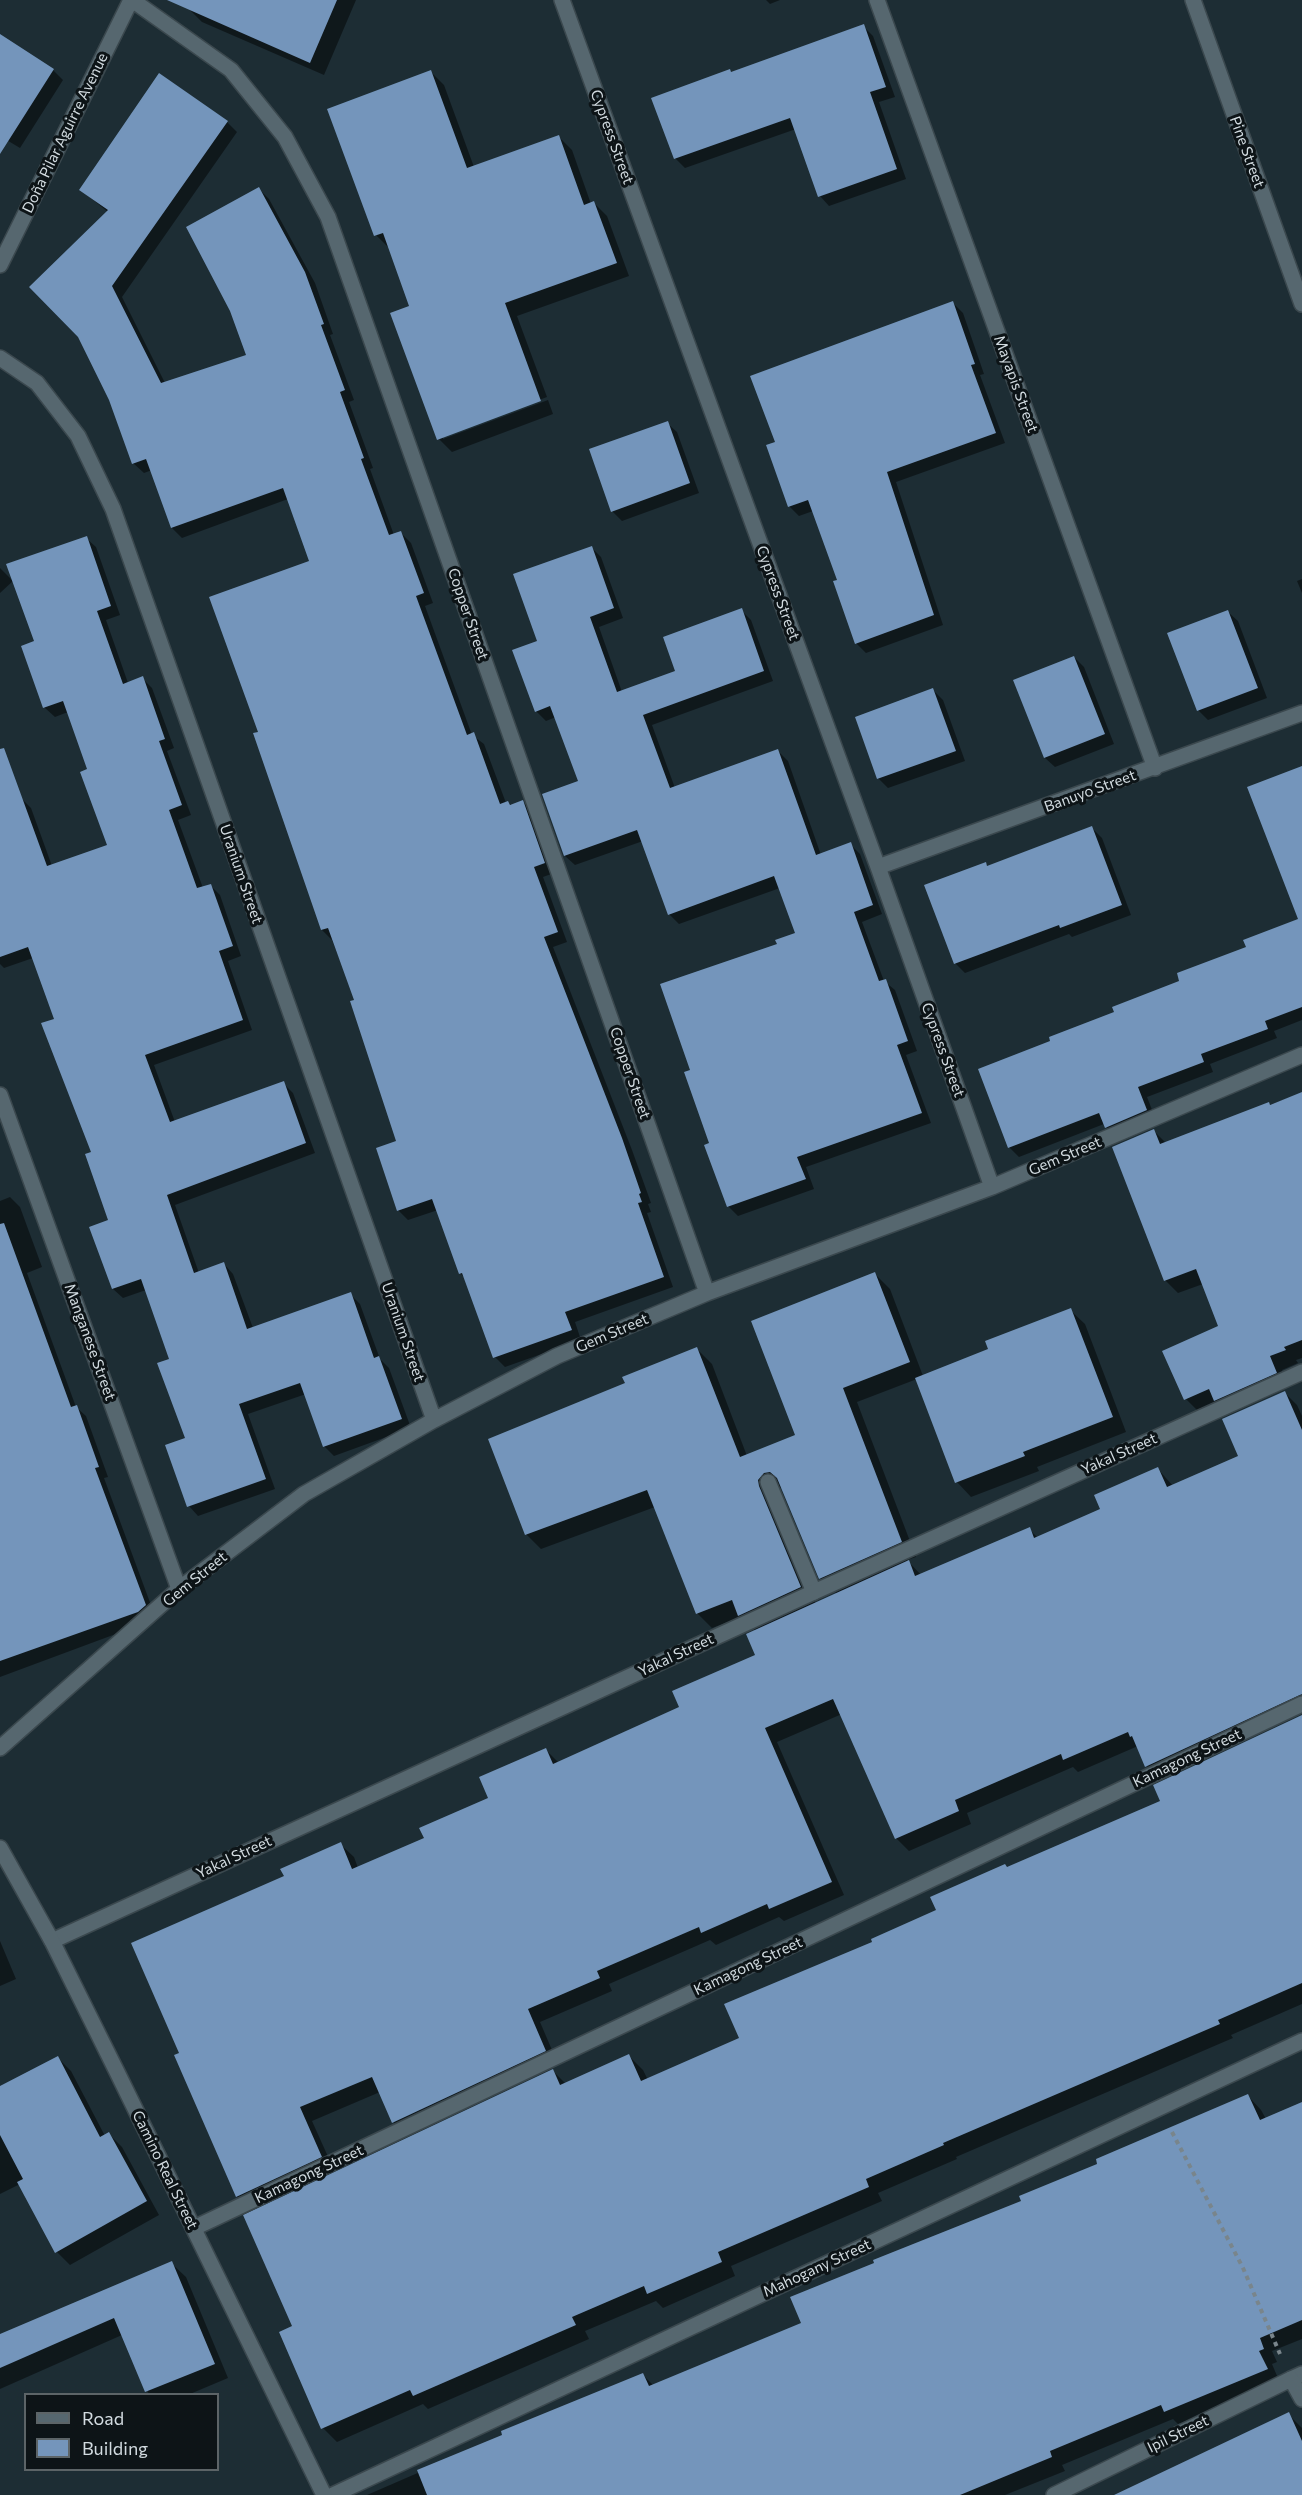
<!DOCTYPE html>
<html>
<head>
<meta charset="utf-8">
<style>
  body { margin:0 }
  #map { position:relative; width:1302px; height:2495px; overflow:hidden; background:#1d2d34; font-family:Commissioner,sans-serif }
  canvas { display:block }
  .legend { position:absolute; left:24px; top:2393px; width:195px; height:78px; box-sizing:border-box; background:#0d1417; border:2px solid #5c6467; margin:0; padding:8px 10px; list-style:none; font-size:18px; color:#d2dbe0 }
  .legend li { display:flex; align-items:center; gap:12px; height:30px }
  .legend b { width:30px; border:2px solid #5c6467 }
</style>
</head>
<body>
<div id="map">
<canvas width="1302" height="2495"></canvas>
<ul class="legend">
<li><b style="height:8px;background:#56676f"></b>Road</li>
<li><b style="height:16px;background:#7495bb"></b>Building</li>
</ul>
</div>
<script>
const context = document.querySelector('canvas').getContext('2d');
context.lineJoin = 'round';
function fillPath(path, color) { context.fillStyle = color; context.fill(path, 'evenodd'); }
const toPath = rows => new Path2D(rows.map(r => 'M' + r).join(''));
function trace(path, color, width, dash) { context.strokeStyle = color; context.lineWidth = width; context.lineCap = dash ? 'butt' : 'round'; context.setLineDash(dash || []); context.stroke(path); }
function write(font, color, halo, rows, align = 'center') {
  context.font = font + ' Commissioner,sans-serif'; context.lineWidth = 6; context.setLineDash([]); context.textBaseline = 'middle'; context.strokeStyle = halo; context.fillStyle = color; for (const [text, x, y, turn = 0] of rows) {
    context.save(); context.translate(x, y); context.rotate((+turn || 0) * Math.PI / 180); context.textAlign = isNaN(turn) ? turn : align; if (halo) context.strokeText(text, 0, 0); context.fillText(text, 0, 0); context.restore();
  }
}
fillPath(toPath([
  [192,0,356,0,324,75,202,22,188,8],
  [766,0,780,0,770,4],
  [863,26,873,36,895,97,879,102,906,179,829,206,820,196,796,129,685,168,675,158,730,71,733,74],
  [0,36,53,70,63,80,20,148,0,136],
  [431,72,444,85,474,167,559,137,572,150,591,204,594,203,607,216,629,276,517,316,547,397,443,436,443,439,548,400,553,414,452,452,439,439,411,307,389,248,376,235],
  [227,122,237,132,122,297,165,383,248,355,259,189,269,199,315,283,333,334,330,335,354,400,349,402,373,468,370,469,394,535,401,533,411,543,433,603,425,606,472,735,484,744,506,803,508,802,512,806,523,802,533,812,554,873,543,877,567,942,553,947,632,1150,651,1203,648,1204,651,1212,647,1213,673,1287,575,1322,581,1340,505,1367,495,1357,467,1280,460,1273,438,1210,408,1220,398,1210,398,1142,356,1001,332,940,322,930,260,733,311,562,288,499,182,538,172,528,152,470,144,473,133,463,110,399,108,212,81,190],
  [953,303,963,313,984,374,980,375,1005,443,896,482,943,625,866,653,856,643,839,581,813,511,799,516,789,506,777,443],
  [667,423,677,432,699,493,622,521,612,511],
  [86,538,96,547,120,615,106,620,128,683,142,678,152,688,174,748,167,751,191,815,178,820,203,888,210,885,220,895,241,956,228,961,252,1030,154,1065,175,1122,283,1083,293,1093,315,1153,175,1205,199,1273,224,1264,233,1274,253,1328,350,1294,360,1304,380,1359,389,1368,411,1428,334,1456,324,1446,306,1394,248,1414,275,1489,198,1516,189,1506,186,1438,171,1360,146,1290,123,1298,113,1289,110,1221,56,1020,33,958,4,968,0,964,0,806,21,798,31,808,52,866,109,846,89,770,68,712,55,717,45,708,23,647,36,642],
  [591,547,601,557,623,618,599,627,622,692,677,672,741,610,751,620,773,681,652,725,675,788,778,751,788,761,821,855,850,844,860,854,882,914,862,922,884,981,895,990,917,1051,906,1055,931,1123,806,1167,814,1189,738,1216,728,1206,692,1071,779,945,797,934,780,888,679,924,669,914,643,841,575,865,565,856,580,782,556,717,546,721,536,711,539,642],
  [0,568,13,581,0,593],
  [1302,579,1302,593,1297,581],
  [1228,612,1238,621,1267,698,1208,720,1199,711,1169,634],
  [1074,657,1084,667,1114,744,1055,767,1045,758],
  [933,690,943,700,965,761,888,788,878,778],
  [1092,828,1102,838,1131,915,1072,937,1069,934,965,973,955,963,986,864,988,867],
  [1302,919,1302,1020,1274,1031,1277,1038,1210,1064,1213,1072,1147,1097,1156,1120,1116,1137,1104,1124,1019,1157,1009,1147,1052,1042,1181,982],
  [1302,1093,1302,1358,1296,1360,1298,1363,1282,1370,1289,1386,1199,1412,1186,1399,1220,1327,1203,1284,1178,1293,1165,1280,1153,1130,1166,1143],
  [10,1197,20,1207,42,1267,27,1273,76,1407,86,1416,108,1477,104,1478,155,1616,148,1622,0,1677,0,1201],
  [875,1274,890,1289,923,1376,990,1350,1070,1310,1085,1324,1126,1432,1037,1467,1039,1471,971,1497,957,1482,917,1379,857,1402,916,1557,907,1560,921,1575,1029,1529,1038,1538,1102,1510,1158,1469,1173,1486,1240,1457,1284,1392,1297,1405,1302,1416,1302,1683,1297,1685,1302,1697,1160,1779,1147,1766,1138,1746,1078,1772,1073,1767,967,1813,971,1824,909,1851,896,1838,842,1714,777,1742,844,1895,784,1921,779,1917,716,1945,710,1940,609,1984,612,1991,540,2022,558,2064,407,2136,394,2123,380,2092,312,2121,334,2170,250,2210,237,2197,176,2056,181,2054,286,1877,340,1844,354,1857,358,1868,426,1838,490,1799,546,1750,559,1763,681,1708,757,1655,756,1631,741,1617,712,1628,697,1613,655,1507,541,1549,526,1534,627,1384,697,1349,712,1364,747,1456,797,1436],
  [782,1487,820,1578,837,1594,816,1604,773,1502,773,1495,779,1488],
  [1302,1716,1302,2004,1231,2035,1233,2038,956,2157,957,2159,878,2193,882,2201,731,2266,735,2276,663,2308,656,2301,585,2331,589,2339,428,2409,423,2404,337,2442,323,2428,294,2327,553,2071,566,2084,629,2056,643,2070,648,2080,741,2039,874,1942,938,1911,1008,1868,1162,1802],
  [0,1941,16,1979,0,1986],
  [58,2058,71,2071,105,2136,109,2134,122,2147,159,2215,70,2265,57,2252,20,2184,0,2194,0,2088],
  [1248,2096,1261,2110,1266,2119,1302,2103,1302,2339,1272,2351,1277,2362,1272,2364,1280,2383,1178,2424,1173,2419,1062,2465,1065,2471,1005,2495,367,2495,643,2375,654,2386,803,2324,1023,2202,1099,2164],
  [171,2263,186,2277,228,2378,190,2394,149,2394,122,2335,0,2389,0,2335],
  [1288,2414,1302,2428,1302,2495,1118,2495]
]), '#0007');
fillPath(toPath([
  [167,0,337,0,310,63],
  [864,24,886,87,870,92,897,169,818,197,790,118,674,159,651,98,730,69,731,72],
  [0,34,54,69,0,154],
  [431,70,467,168,559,135,584,205,594,201,617,263,505,303,541,401,437,440,390,313,409,306,383,233,374,236,327,109],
  [159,73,228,121,112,286,161,383,246,355,230,311,186,227,259,187,305,272,324,324,321,325,345,390,340,392,364,458,361,459,389,535,401,531,424,593,416,596,467,735,474,732,500,804,508,801,510,805,523,800,545,863,534,867,558,932,544,937,622,1138,641,1193,639,1194,642,1202,638,1203,664,1277,565,1312,572,1330,493,1358,462,1273,459,1274,432,1199,397,1211,376,1148,396,1141,350,1001,354,1000,328,928,321,930,253,733,258,732,209,597,309,561,283,488,171,528,146,459,132,464,109,400,78,337,29,287,108,210,79,190],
  [953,301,975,364,971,365,996,433,887,472,934,615,855,644,833,581,837,580,808,500,788,507,766,445,775,442,750,376],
  [668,421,690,483,611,512,589,449],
  [87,536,111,606,97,611,123,684,143,676,165,739,159,741,182,805,169,810,197,888,211,884,233,946,219,951,243,1020,145,1055,170,1122,284,1081,306,1143,167,1195,194,1273,224,1262,247,1329,351,1292,374,1358,379,1356,402,1419,323,1447,300,1383,239,1404,266,1479,187,1507,165,1445,185,1438,157,1363,169,1359,141,1279,112,1289,89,1227,108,1220,85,1154,91,1152,41,1023,54,1019,28,947,0,957,0,749,4,748,47,866,107,845,80,772,87,769,63,701,43,708,21,646,34,641,6,564],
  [592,546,614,608,590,617,617,692,675,671,663,637,742,608,764,671,643,715,670,788,778,749,816,855,851,842,873,905,854,912,879,981,886,979,908,1041,897,1045,922,1113,797,1157,806,1179,727,1207,704,1145,709,1143,684,1072,690,1070,660,984,777,944,775,940,795,933,774,876,668,915,637,830,564,856,542,794,578,781,550,706,535,712,512,650,537,641,513,574],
  [1228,610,1258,688,1197,711,1167,633],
  [1074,656,1105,734,1044,758,1013,680],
  [933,688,956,751,877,779,855,717],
  [1302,766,1302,1007,1265,1021,1268,1029,1201,1054,1204,1062,1138,1087,1147,1110,1105,1128,1099,1113,1008,1148,978,1069,1050,1041,1049,1037,1114,1012,1112,1007,1179,981,1177,973,1246,947,1243,940,1298,919,1247,787],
  [1092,826,1122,905,1060,928,1059,925,954,964,924,885,986,862,987,866],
  [1302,1092,1302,1340,1284,1347,1286,1350,1270,1356,1277,1373,1214,1401,1209,1389,1184,1400,1162,1351,1218,1326,1196,1269,1164,1281,1112,1147,1154,1129,1160,1144,1269,1102,1270,1105],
  [4,1223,71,1407,77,1405,99,1467,95,1468,146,1605,138,1612,0,1661,0,1224],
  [875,1272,910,1362,843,1388,902,1542,819,1579,777,1478,770,1472,764,1473,758,1480,759,1486,801,1587,738,1616,732,1600,696,1614,647,1490,525,1535,488,1439,625,1383,622,1377,697,1347,740,1457,795,1435,751,1321],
  [1071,1308,1113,1417,1023,1452,1025,1456,955,1483,915,1378,988,1349,985,1341],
  [1285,1391,1302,1430,1302,1694,1145,1767,1132,1736,1130,1737,1128,1732,1063,1760,1061,1754,955,1800,959,1811,895,1839,833,1699,765,1728,832,1882,769,1909,767,1904,701,1933,699,1927,597,1971,600,1978,528,2009,546,2051,392,2123,372,2077,300,2107,322,2157,236,2197,174,2055,179,2053,131,1943,284,1876,280,1869,341,1842,352,1869,424,1838,419,1828,488,1798,479,1777,546,1748,553,1764,679,1707,672,1691,755,1655,746,1634,909,1560,915,1576,1030,1527,1034,1538,1100,1509,1094,1495,1158,1467,1167,1487,1238,1456,1222,1419],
  [1302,1715,1302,1983,1218,2020,1220,2024,943,2143,944,2145,866,2179,869,2187,718,2252,722,2262,647,2294,644,2286,572,2317,576,2325,413,2396,410,2390,321,2429,279,2332,292,2326,243,2215,553,2069,560,2085,629,2054,641,2081,739,2038,724,2004,872,1942,871,1939,936,1910,930,1897,1005,1864,1007,1867,1160,1801,1153,1785],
  [58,2056,100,2137,109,2132,147,2201,55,2253,17,2182,23,2179,0,2135,0,2086],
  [1248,2094,1260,2120,1302,2102,1302,2320,1260,2338,1264,2349,1259,2351,1268,2369,1164,2412,1161,2405,1050,2451,1052,2457,960,2495,427,2495,417,2470,502,2435,501,2431,643,2373,649,2386,801,2323,790,2297,874,2263,873,2260,1021,2201,1019,2196,1097,2164,1096,2159],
  [172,2261,215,2364,145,2392,114,2318,0,2368,0,2334],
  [1289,2412,1302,2441,1302,2495,1114,2495]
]), '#7495bb');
const service = toPath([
  [768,1482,814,1592]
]);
const minor = toPath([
  [132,0,231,70,285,137,328,217,707,1293],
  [562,0,878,867,992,1187],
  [877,0,1155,768],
  [1193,0,1302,304],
  [0,265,131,0],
  [0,358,37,383,78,436,113,509,434,1420],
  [878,867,1302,713],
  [0,1095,179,1589],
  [0,1748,179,1589,304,1494,434,1420,557,1356,707,1293,992,1187,1302,1055],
  [52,1941,814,1592,1302,1372],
  [194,2228,1302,1704],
  [1291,2379,1302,2374],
  [333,2495,1302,2041]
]);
const tertiary = toPath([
  [0,1848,52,1941,118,2074,324,2495],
  [1054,2495,1291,2379,1302,2399]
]);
trace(service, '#3b484e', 18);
trace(minor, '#3b484e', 18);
trace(tertiary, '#3b484e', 18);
trace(toPath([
  [1172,2132,1243,2268,1280,2354]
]), '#79858b', 4, [4.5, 4.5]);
trace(service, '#56676f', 15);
trace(minor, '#56676f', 15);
trace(tertiary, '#56676f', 15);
write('15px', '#d2dbe0', '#0d1417', [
  ["Doña Pilar Aguirre Avenue",65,133,-64],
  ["Cypress Street",612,137,70],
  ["Pine Street",1247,152,70],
  ["Mayapis Street",1016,384,70],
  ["Cypress Street",778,593,70],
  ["Copper Street",468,614,71],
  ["Banuyo Street",1090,791,-20],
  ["Uranium Street",241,874,71],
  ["Cypress Street",943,1050,70],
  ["Copper Street",630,1073,71],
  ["Gem Street",1065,1156,-23],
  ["Uranium Street",403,1332,71],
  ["Gem Street",612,1333,-23],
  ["Manganese Street",90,1342,70],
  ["Yakal Street",1119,1454,-24],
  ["Gem Street",195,1579,-39],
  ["Yakal Street",676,1655,-25],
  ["Kamagong Street",1187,1758,-25],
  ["Yakal Street",234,1857,-25],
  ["Kamagong Street",748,1966,-25],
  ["Camino Real Street",165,2170,64],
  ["Kamagong Street",309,2174,-25],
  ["Mahogany Street",817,2268,-25],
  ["Ipil Street",1178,2434,-26]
]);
</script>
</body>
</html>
